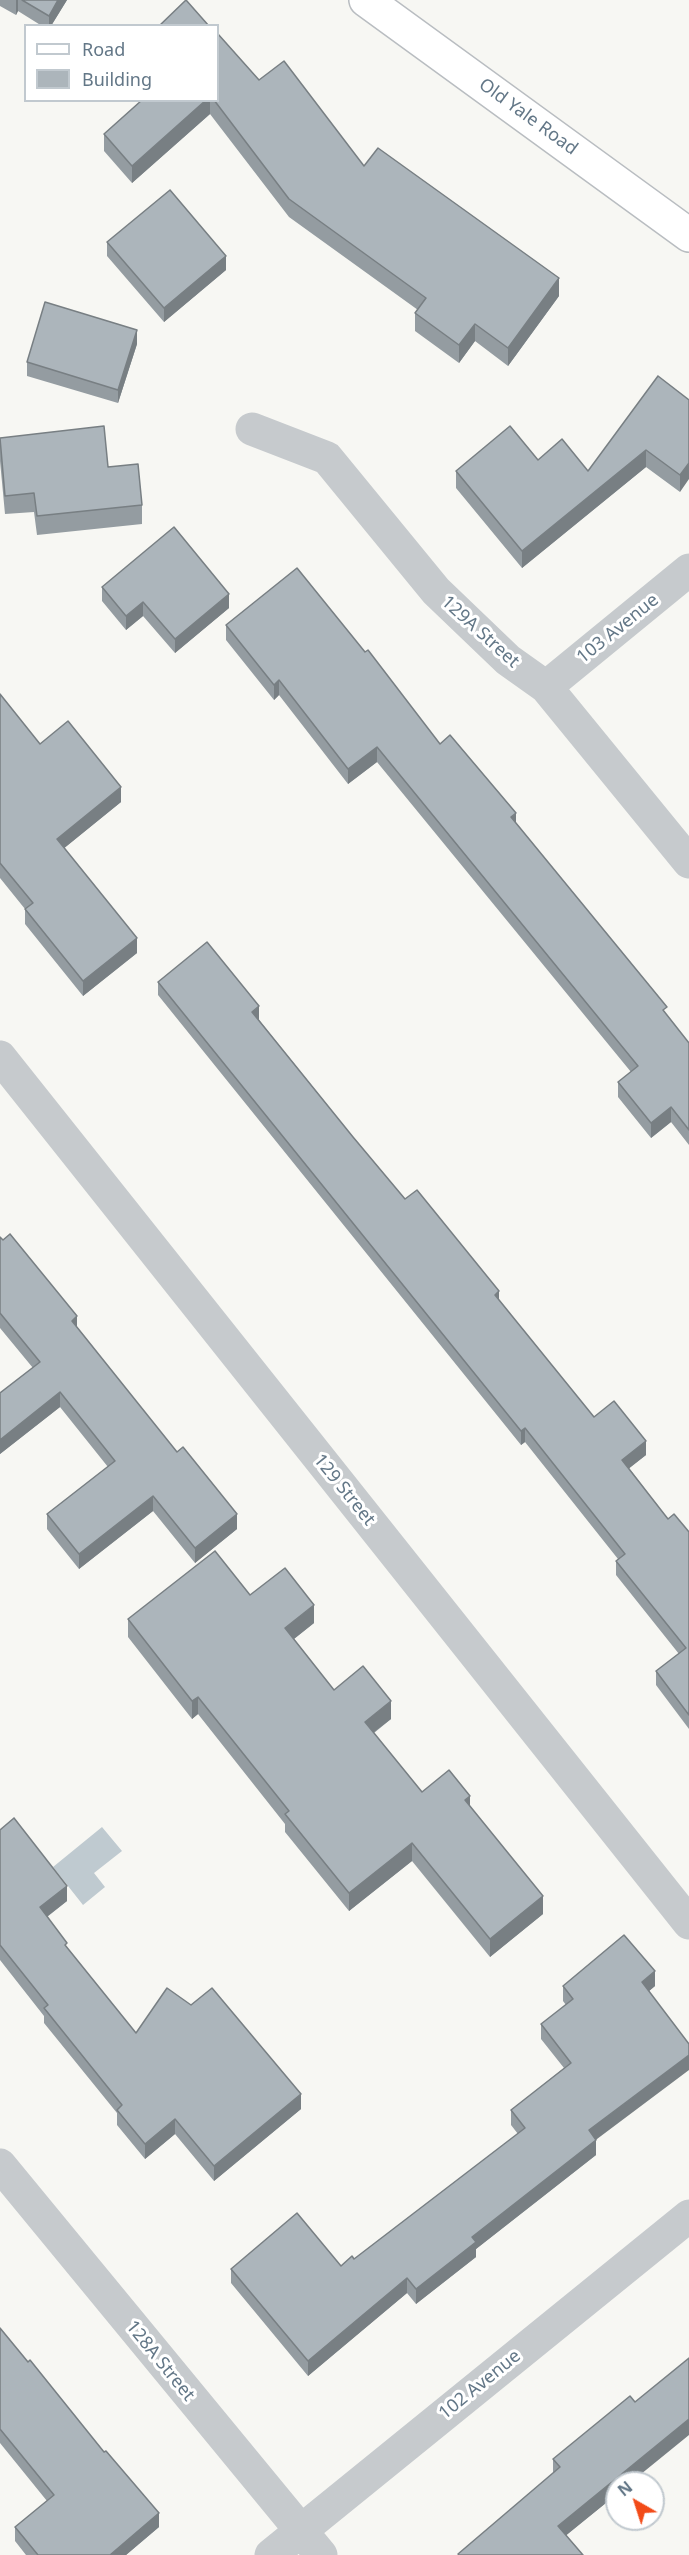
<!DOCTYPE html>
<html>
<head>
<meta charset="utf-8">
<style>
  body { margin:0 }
  #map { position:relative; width:689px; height:2555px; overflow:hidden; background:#f7f7f3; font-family:"Noto Sans",sans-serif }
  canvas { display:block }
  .legend { position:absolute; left:24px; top:24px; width:195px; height:78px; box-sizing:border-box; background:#fff; border:2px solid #c1c9cf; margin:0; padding:8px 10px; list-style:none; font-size:18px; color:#637787 }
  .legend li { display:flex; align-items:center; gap:12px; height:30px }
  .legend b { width:30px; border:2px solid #c1c9cf }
  .north { position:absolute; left:605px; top:2471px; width:60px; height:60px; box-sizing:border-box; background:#fff; border:2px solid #c1c9cf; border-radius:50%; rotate:321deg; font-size:16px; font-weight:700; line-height:24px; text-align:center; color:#637787 }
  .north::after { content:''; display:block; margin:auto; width:21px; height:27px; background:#f24b18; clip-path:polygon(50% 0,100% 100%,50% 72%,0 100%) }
</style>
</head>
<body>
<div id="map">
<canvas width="689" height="2555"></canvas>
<ul class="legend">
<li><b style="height:8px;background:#fff"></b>Road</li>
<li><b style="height:16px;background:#acb5bb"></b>Building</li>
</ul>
<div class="north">N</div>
</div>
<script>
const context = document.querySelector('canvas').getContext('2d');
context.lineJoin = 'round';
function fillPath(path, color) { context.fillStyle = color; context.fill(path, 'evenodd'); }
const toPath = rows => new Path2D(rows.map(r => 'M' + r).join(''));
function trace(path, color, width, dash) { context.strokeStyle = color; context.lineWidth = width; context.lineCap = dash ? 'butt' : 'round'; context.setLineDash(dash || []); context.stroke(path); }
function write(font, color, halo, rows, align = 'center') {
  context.font = font + ' "Noto Sans",sans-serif'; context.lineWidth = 6; context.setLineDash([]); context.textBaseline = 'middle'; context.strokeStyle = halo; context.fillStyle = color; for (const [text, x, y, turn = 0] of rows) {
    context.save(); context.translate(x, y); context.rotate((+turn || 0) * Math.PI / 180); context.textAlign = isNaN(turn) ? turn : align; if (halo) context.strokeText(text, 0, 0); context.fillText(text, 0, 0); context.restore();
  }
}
fillPath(toPath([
  [102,1827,122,1851,94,1873,105,1887,83,1905,53,1867]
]), '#bfcad0');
const major = toPath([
  [366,0,689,235]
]);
trace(major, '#b9bdc1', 36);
trace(toPath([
  [252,429,327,458,436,591,508,660,546,687,689,862],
  [546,687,689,570],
  [0,1057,689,1923],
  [0,2165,321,2555],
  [271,2555,689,2216]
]), '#c6cacd', 33);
trace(major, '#fff', 33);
fillPath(toPath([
  [0,0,67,0,51,26,42,26,18,11,16,15,0,6],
  [259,80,364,166,559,296,508,366,475,341,459,363,415,331,415,313,418,310,289,217,210,114,132,183,104,151,104,134,142,100,218,100],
  [107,242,226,270,164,322,107,256],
  [137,344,118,403,27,376,27,362],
  [689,400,680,492,646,467,522,568,456,488,456,471,538,460,588,471],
  [0,438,108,467,142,505,142,524,37,535,34,512,5,514,0,461],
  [102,587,229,608,175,653,143,616,126,630,102,601],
  [226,625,440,744,516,823,689,1043,689,1145,671,1122,651,1138,618,1097,618,1082,631,1072,377,762,348,784,279,695,274,700,226,640],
  [0,694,40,744,121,802,64,848,137,953,83,996,25,924,25,909,0,878],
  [158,982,259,1020,353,1137,405,1199,499,1300,594,1417,646,1455,629,1468,668,1519,689,1532,689,1729,656,1685,656,1671,679,1654,616,1575,616,1561,618,1559,525,1442,521,1445,158,995],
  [0,1237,77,1327,237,1529,195,1563,153,1511,79,1569,47,1529,47,1514,108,1467,60,1407,0,1454,0,1393,33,1368,0,1328],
  [250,1595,314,1623,294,1639,334,1690,391,1719,374,1733,422,1792,470,1806,543,1914,490,1957,412,1861,349,1911,285,1832,285,1824,198,1714,192,1719,128,1637,128,1619],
  [0,1830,67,1901,47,1917,67,1948,136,2033,301,2109,214,2181,175,2134,145,2159,117,2125,117,2113,44,2023,44,2016,0,1960],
  [563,1986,655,1986,649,1991,596,2140,596,2155,476,2249,476,2257,416,2304,407,2293,308,2376,231,2283,231,2269,341,2266,354,2259,518,2134,511,2125,511,2110,564,2068,541,2039,541,2024,566,2005,563,2001],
  [0,2328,159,2527,126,2555,26,2555,15,2541,15,2527,47,2501,0,2443],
  [553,2459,617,2494,566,2535,583,2555,458,2555,553,2473]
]), '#949ca1');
fillPath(toPath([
  [16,0,18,0,18,11,16,15],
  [58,0,67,0,51,26,49,26,49,16],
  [206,100,210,100,210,114,132,183,132,166],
  [226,256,226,270,164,322,164,308],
  [559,278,559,296,508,366,508,348],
  [475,324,475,341,459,363,459,345],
  [137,330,137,344,118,403,118,390],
  [646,450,646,467,522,568,522,551],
  [689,463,689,479,680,492,680,475],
  [229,594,229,608,175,653,175,639],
  [143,602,143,616,126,630,126,616],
  [279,680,279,695,274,700,274,685],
  [377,747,377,762,348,784,348,769],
  [121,787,121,802,57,854,57,839],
  [516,813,516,828,511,817],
  [137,938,137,953,83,996,83,981],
  [259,1006,259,1020,252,1026,252,1012],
  [671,1107,671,1122,651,1138,651,1123],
  [499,1291,499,1305,495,1295],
  [77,1316,77,1331,72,1321],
  [60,1392,60,1407,0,1454,0,1440],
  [525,1428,525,1442,521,1445,521,1431],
  [646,1441,646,1455,622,1474,622,1460],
  [153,1496,153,1511,79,1569,79,1554],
  [237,1514,237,1529,195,1563,195,1548],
  [314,1605,314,1623,285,1646,285,1628],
  [198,1697,198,1714,192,1719,192,1701],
  [391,1701,391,1719,365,1739,365,1722],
  [470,1796,470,1814,465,1800],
  [412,1843,412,1861,349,1911,349,1893],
  [67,1886,67,1901,40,1922,40,1907],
  [543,1896,543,1914,490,1957,490,1939],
  [655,1971,655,1986,642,1997,642,1982],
  [689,2055,689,2070,589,2145,589,2130],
  [301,2094,301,2109,214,2181,214,2166],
  [175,2119,175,2134,145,2159,145,2144],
  [596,2140,596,2155,476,2249,476,2257,416,2304,416,2289,472,2237],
  [407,2278,407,2293,308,2376,308,2361],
  [689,2419,689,2435,630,2483,617,2483,617,2494,558,2542,558,2526],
  [159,2513,159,2527,126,2555,110,2555]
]), '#787f83');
const building = toPath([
  [22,0,58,0,49,16,22,0],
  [186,0,209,26,159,26,186,0],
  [218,34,259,80,284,61,364,166,378,148,559,278,508,348,475,324,459,345,415,313,426,298,289,199,214,100,218,100,218,34],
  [142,100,206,100,132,166,104,134,142,100],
  [170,190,226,256,164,308,107,242,170,190],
  [45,302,137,330,118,390,27,362,45,302],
  [658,376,689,400,689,463,680,475,646,450,522,551,456,471,510,426,538,460,562,439,588,471,658,376],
  [104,426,108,467,138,464,142,505,37,516,34,493,5,496,0,438,104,426],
  [174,527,229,594,175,639,143,602,126,616,102,587,174,527],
  [297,568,365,652,368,650,440,744,450,735,516,813,511,817,667,1007,663,1010,689,1043,689,1130,671,1107,651,1123,618,1082,638,1066,377,747,348,769,279,680,274,685,226,625,297,568],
  [0,694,40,744,68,721,121,787,57,839,137,938,83,981,25,909,33,903,0,863,0,694],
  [207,942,259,1006,252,1012,353,1137,405,1199,417,1190,499,1291,495,1295,594,1417,614,1401,646,1441,622,1460,668,1519,674,1514,689,1532,689,1715,656,1671,686,1648,616,1561,625,1554,525,1428,521,1431,158,982,207,942],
  [10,1234,77,1316,72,1321,177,1452,183,1447,237,1514,195,1548,153,1496,79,1554,47,1514,115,1461,60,1392,0,1440,0,1393,40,1362,0,1313,0,1237,3,1240,10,1234],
  [215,1551,250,1595,285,1568,314,1605,285,1628,334,1690,363,1666,391,1701,365,1722,422,1792,449,1770,470,1796,465,1800,543,1896,490,1939,412,1843,349,1893,285,1814,289,1811,198,1697,192,1701,128,1619,215,1551],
  [14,1818,67,1886,40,1907,67,1943,65,1945,136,2033,167,1988,191,2005,212,1988,301,2094,214,2166,175,2119,145,2144,117,2110,122,2105,44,2008,48,2005,0,1945,0,1830,14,1818],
  [624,1935,655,1971,642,1982,689,2044,689,2055,589,2130,596,2140,472,2237,476,2242,416,2289,407,2278,308,2361,231,2269,297,2213,341,2266,352,2256,354,2259,525,2128,511,2110,571,2063,541,2024,573,1999,563,1986,624,1935],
  [0,2328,28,2362,30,2360,104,2452,106,2451,159,2513,110,2555,38,2555,15,2527,54,2495,0,2429,0,2328],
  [689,2358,689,2419,558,2526,583,2555,459,2555,458,2554,560,2467,553,2459,630,2396,635,2402,689,2358]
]);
fillPath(building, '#acb5bb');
trace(building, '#787f83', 1.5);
write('18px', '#637787', '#fff', [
  ["Old Yale Road",528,117,36],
  ["103 Avenue",618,629,-39],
  ["129A Street",480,632,42],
  ["129 Street",344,1490,51],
  ["128A Street",160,2361,51],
  ["102 Avenue",480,2385,-39]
]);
</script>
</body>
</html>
